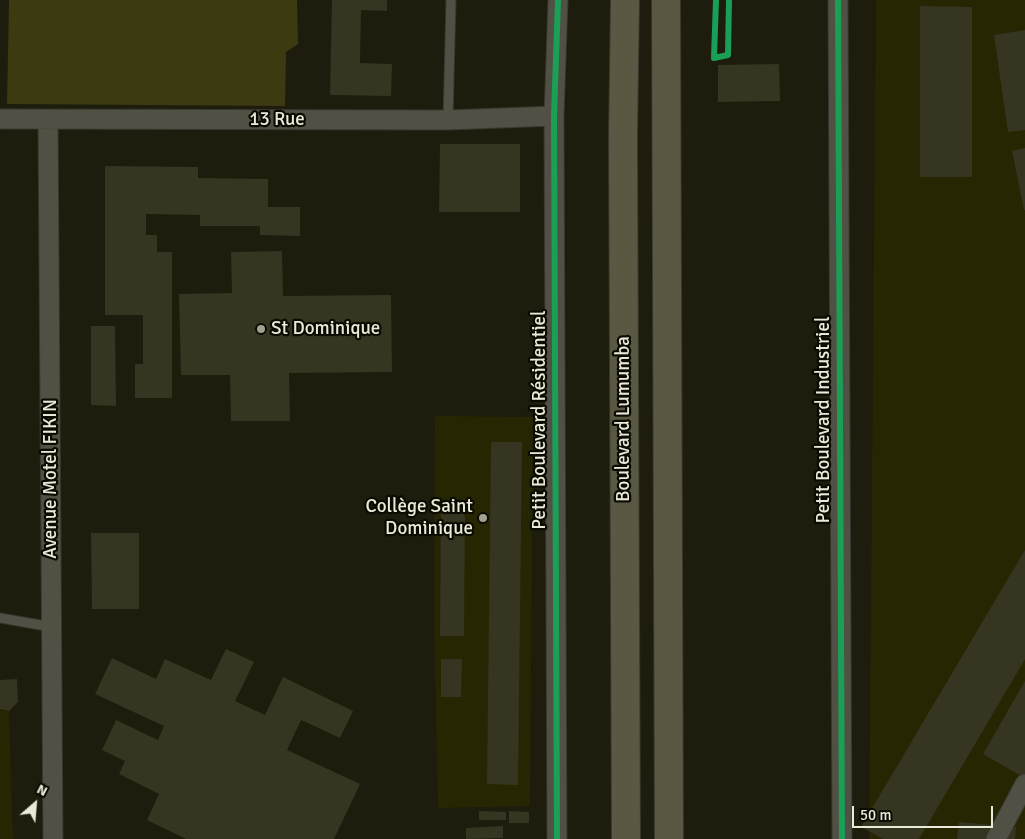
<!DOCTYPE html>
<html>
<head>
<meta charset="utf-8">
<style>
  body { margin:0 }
  #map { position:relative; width:1025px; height:839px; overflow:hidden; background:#1d1c0d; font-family:Signika,sans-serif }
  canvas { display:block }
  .north { position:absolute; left:10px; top:779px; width:50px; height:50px; -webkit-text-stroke:4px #0c0b02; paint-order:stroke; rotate:27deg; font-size:14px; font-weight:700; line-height:20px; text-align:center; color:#eaead9 }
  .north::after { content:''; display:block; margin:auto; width:18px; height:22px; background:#eaead9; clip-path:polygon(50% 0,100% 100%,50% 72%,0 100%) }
  .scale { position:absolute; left:852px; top:806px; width:141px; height:22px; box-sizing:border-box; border:2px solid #eaead9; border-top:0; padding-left:6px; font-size:15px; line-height:18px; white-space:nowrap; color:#eaead9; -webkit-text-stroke:4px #0c0b02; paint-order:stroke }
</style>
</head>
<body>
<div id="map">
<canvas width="1025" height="839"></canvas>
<div class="north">N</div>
<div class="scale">50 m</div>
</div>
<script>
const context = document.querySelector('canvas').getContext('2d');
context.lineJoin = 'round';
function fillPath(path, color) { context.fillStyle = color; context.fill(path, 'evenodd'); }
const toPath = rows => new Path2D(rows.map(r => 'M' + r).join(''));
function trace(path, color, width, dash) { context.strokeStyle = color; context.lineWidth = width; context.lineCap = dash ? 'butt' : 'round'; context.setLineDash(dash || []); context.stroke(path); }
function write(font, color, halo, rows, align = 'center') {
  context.font = font + ' Signika,sans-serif'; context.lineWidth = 4.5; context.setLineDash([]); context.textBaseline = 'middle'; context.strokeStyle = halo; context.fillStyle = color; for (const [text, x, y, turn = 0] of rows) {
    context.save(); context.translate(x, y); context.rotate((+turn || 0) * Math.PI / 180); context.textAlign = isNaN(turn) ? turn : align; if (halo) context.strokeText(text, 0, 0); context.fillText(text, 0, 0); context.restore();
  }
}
fillPath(toPath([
  [876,0,1025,0,1025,839,869,839],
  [435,416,533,417,530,806,438,808,434,620],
  [0,710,9,711,13,839,0,839]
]), '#272603');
fillPath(toPath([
  [9,0,297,0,298,44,286,52,285,106,7,104]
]), '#3c3a10');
fillPath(toPath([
  [332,0,387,0,387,11,361,10,360,63,392,64,391,96,330,95],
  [920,6,972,7,972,177,920,177],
  [1025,30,1025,130,1008,132,994,35],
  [779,64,780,101,718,102,718,65],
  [440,144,520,144,520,212,439,212],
  [1025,148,1025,210,1024,210,1012,151],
  [105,166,198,167,198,178,268,179,268,207,300,207,300,236,260,235,260,226,200,226,200,215,146,214,146,235,157,235,157,252,172,252,172,398,135,398,135,364,143,364,143,315,105,315],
  [282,251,283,296,391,295,392,372,289,373,290,421,231,421,230,375,181,375,179,294,232,293,231,252],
  [91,326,115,326,116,406,91,405],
  [491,442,522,442,518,785,487,784],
  [441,505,465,505,464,636,440,636],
  [91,533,139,533,139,609,92,609],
  [1025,550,1025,659,919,839,883,839,861,827],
  [226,649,254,662,235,701,265,715,283,677,353,711,340,738,301,720,287,750,360,784,334,839,186,839,147,820,159,794,119,774,125,761,102,750,116,720,158,740,164,726,95,694,112,658,156,679,165,659,211,680],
  [441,659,462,659,461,697,441,697],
  [17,679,18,702,9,711,0,709,0,680],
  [1025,681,1025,778,983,754],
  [479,811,506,812,506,820,479,820],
  [509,811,529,812,529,823,509,823],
  [959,822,1016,827,1015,839,957,839],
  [503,826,503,838,466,839,466,828]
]), '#363521');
const lane = toPath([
  [448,120,451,0],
  [0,618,52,627]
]);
const street = toPath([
  [838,0,842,839],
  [0,119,448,120,554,116],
  [48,119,53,839],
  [557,839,554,116,558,0],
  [996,839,1025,784]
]);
const highway = toPath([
  [625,0,623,137,626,839],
  [666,0,669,839]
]);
trace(lane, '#39382e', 11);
trace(street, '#39382e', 21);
trace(highway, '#39382e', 30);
trace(lane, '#505044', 9);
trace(street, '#505044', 19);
trace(highway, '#5a5843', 28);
trace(toPath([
  [716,0,714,58,728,55,729,0],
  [838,0,842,839],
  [557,839,554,116,558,0]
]), '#1a9f57', 6);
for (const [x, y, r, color] of [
  [261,329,5,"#a2a292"],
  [483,518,5,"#a2a292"]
]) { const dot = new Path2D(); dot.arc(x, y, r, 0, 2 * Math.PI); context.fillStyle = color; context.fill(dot); trace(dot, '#0c0b02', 2); }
write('19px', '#eaead9', '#0c0b02', [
  ["13 Rue",277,120],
  ["Boulevard Lumumba",624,419,-90],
  ["Petit Boulevard Résidentiel",540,420,-90],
  ["Petit Boulevard Industriel",824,420,-90],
  ["Avenue Motel FIKIN",51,479,-90]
]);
write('19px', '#eaead9', '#0c0b02', [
  ["St Dominique",271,329],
  ["Collège Saint",473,507,"right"],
  ["Dominique",473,529,"right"]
], 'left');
</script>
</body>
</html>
